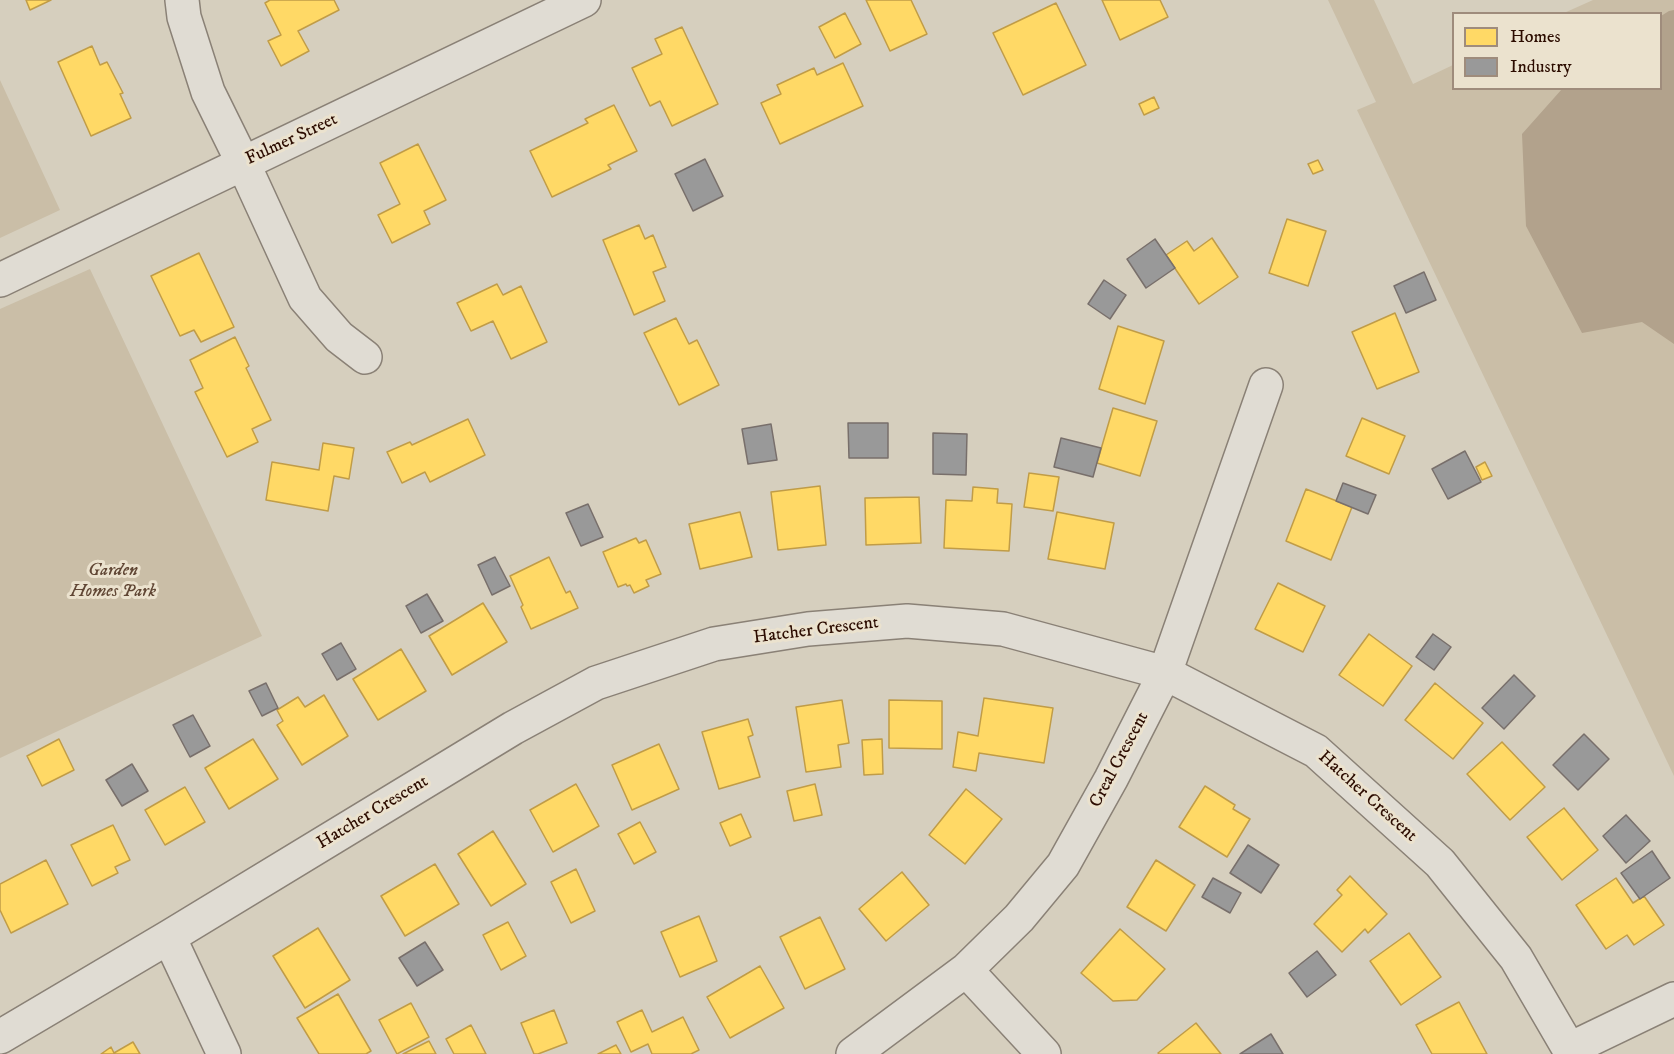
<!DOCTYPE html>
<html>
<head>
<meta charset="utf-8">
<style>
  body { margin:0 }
  #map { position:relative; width:1674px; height:1054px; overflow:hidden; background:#d6cfbe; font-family:"IM FELL DW Pica",serif }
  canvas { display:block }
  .legend { position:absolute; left:1452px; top:12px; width:210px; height:78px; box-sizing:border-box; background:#ebe2ce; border:2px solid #9f8c7c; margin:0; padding:8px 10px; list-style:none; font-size:18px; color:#2c0c00 }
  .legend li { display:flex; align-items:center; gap:12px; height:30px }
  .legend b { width:30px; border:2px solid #9f8c7c }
</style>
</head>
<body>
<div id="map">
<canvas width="1674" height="1054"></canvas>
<ul class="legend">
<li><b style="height:16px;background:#ffd966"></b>Homes</li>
<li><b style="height:16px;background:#999"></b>Industry</li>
</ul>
</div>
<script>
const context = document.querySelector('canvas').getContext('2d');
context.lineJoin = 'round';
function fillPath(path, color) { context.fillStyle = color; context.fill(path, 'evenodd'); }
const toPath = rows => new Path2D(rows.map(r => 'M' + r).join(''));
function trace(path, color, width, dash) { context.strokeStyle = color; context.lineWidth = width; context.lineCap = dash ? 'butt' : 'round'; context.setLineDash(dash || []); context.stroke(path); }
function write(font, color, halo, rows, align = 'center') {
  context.font = font + ' "IM FELL DW Pica",serif'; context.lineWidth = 6; context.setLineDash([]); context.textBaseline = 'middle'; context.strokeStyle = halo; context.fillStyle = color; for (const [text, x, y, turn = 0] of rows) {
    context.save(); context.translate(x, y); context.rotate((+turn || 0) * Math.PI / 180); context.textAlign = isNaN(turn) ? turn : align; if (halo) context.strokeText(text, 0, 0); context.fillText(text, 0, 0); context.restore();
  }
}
fillPath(toPath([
  [1328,0,1374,0,1413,84,1453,65,1454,88,1660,88,1660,14,1564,13,1593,0,1674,0,1674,776,1357,110,1376,102],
  [0,80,60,210,0,238],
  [90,269,262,636,0,758,0,309]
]), '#cabea7');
fillPath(toPath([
  [1674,10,1674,344,1642,322,1582,333,1526,226,1522,134,1562,89,1660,88,1661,16,1669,11]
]), '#b2a28c');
const homes = toPath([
  [26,0,51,0,30,10,26,0],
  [270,0,334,0,339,10,298,31,309,51,281,66,268,41,281,35,265,3,270,0],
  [866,0,911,0,927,34,890,51,866,0],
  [1102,0,1160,0,1168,17,1120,40,1102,0],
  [1056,3,1086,65,1023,95,993,33,1056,3],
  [845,13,861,44,835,58,819,27,845,13],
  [682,27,718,104,672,126,660,101,650,106,632,68,662,54,655,39,682,27],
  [92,46,100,65,107,62,123,93,120,94,131,118,91,136,58,62,92,46],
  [843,63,863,106,780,144,761,103,781,94,777,85,814,68,817,75,843,63],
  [1154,97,1159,108,1144,115,1139,104,1154,97],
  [614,105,637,151,608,165,611,169,552,197,530,151,588,123,585,119,614,105],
  [418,144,446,200,424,211,430,224,392,243,378,215,400,204,380,163,418,144],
  [1318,160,1323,170,1313,174,1308,164,1318,160],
  [1287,219,1326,231,1308,286,1269,273,1287,219],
  [639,225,645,239,653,235,666,267,653,272,665,301,634,315,603,240,639,225],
  [1212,238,1238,277,1199,304,1166,255,1187,241,1194,251,1212,238],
  [199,253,234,327,201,342,194,330,180,336,151,276,199,253],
  [497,284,503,295,521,286,547,342,511,359,493,321,471,331,457,303,497,284],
  [1395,313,1419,372,1377,389,1352,332,1395,313],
  [676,318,689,344,697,340,719,385,679,405,644,333,676,318],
  [1118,326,1164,341,1145,404,1099,389,1118,326],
  [235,337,249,366,246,368,271,420,252,429,258,442,227,457,195,392,203,388,190,360,235,337],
  [1113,408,1157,421,1140,476,1097,463,1113,408],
  [1362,418,1405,436,1389,474,1346,456,1362,418],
  [468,419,485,455,430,482,425,472,402,483,387,452,410,442,412,445,468,419],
  [323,443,354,448,349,479,334,476,328,511,266,500,272,462,319,470,323,443],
  [1485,462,1492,476,1482,480,1476,467,1485,462],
  [1029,473,1059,477,1053,511,1024,507,1029,473],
  [820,486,826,545,778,550,771,492,820,486],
  [973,487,998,489,997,503,1012,504,1009,551,944,548,946,500,972,501,973,487],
  [1306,489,1352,507,1331,560,1286,541,1306,489],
  [919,497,921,543,866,545,865,498,919,497],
  [740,512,752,557,700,569,689,524,740,512],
  [1057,512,1114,523,1105,569,1048,559,1057,512],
  [636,538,639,543,646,540,661,574,646,580,649,586,634,593,630,585,627,586,626,584,618,587,603,552,636,538],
  [549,557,566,593,570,591,578,608,531,629,521,607,523,605,510,576,549,557],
  [1278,583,1325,606,1303,652,1255,629,1278,583],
  [483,603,507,642,452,675,429,636,483,603],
  [1369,634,1412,666,1383,706,1339,675,1369,634],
  [401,649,426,691,378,720,353,679,401,649],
  [1435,683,1483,723,1453,759,1405,720,1435,683],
  [324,695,348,736,302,765,277,725,283,721,277,710,298,697,305,707,324,695],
  [984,698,1053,708,1044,763,979,753,976,771,953,767,958,732,978,736,984,698],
  [842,700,849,743,838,745,841,767,806,772,796,707,842,700],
  [889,700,942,701,942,749,889,748,889,700],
  [748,719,753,735,748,737,760,777,719,789,702,732,748,719],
  [59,739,74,770,42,786,27,756,59,739],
  [253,739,278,779,229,809,205,768,253,739],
  [882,739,883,774,864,775,862,740,882,739],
  [1502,742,1545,787,1510,820,1467,774,1502,742],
  [659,744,679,789,632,810,612,765,659,744],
  [576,784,599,826,553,852,530,810,576,784],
  [815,784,822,815,794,821,787,791,815,784],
  [1205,786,1235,805,1233,809,1250,819,1227,857,1179,827,1205,786],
  [185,787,205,822,165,845,145,810,185,787],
  [966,789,1002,819,965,864,929,835,966,789],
  [1564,808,1598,850,1562,880,1527,837,1564,808],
  [741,814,751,837,730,846,720,823,741,814],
  [640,822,656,852,634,864,618,834,640,822],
  [113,825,130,860,115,867,118,873,92,886,71,845,113,825],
  [493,831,526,884,491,906,458,854,493,831],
  [46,860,68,904,11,933,0,910,0,884,46,860],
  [1156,860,1195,885,1166,931,1127,907,1156,860],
  [435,864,459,904,405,936,381,896,435,864],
  [576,869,595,911,571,923,551,882,576,869],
  [902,872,929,905,886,941,859,909,902,872],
  [1350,876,1387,914,1368,933,1365,929,1342,952,1314,924,1342,895,1337,890,1350,876],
  [1616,878,1633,903,1644,896,1664,925,1634,945,1627,935,1606,949,1576,905,1616,878],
  [699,916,717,961,680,977,661,932,699,916],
  [820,917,845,969,805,989,780,937,820,917],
  [508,922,526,956,501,970,483,935,508,922],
  [318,928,350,980,305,1008,273,956,318,928],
  [1120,929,1165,969,1137,1000,1113,1001,1081,973,1120,929],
  [1409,933,1441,977,1401,1005,1370,961,1409,933],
  [760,966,784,1008,730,1038,707,997,760,966],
  [338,994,371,1051,366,1054,319,1054,297,1018,338,994],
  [1459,1002,1487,1054,1432,1054,1416,1025,1459,1002],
  [411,1003,429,1037,397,1054,379,1020,411,1003],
  [554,1010,567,1043,538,1054,534,1054,521,1023,554,1010],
  [642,1010,652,1032,683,1017,699,1050,691,1054,652,1054,648,1044,631,1052,617,1022,642,1010],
  [1196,1023,1221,1054,1159,1054,1158,1053,1196,1023],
  [471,1025,486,1054,454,1054,446,1039,471,1025],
  [429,1041,436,1054,403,1054,429,1041],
  [133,1042,140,1054,101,1054,111,1047,114,1053,133,1042],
  [616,1045,621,1054,598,1054,616,1045]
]);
fillPath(homes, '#ffd966');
trace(homes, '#c09c47', 1.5);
const industry = toPath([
  [705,159,723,196,693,211,675,174,705,159],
  [1155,239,1175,268,1146,288,1127,259,1155,239],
  [1424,272,1436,300,1406,313,1394,286,1424,272],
  [1104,280,1126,295,1110,319,1088,304,1104,280],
  [848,423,888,423,888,458,849,458,848,423],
  [771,424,777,460,748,464,742,429,771,424],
  [933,433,967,434,966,475,933,474,933,433],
  [1061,438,1101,448,1093,477,1054,467,1061,438],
  [1465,451,1481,482,1448,499,1432,469,1465,451],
  [1343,483,1376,495,1368,514,1336,501,1343,483],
  [588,504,603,537,581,546,566,513,588,504],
  [495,557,510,586,492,595,478,565,495,557],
  [427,594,443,621,421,633,406,606,427,594],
  [1433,634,1451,647,1434,670,1416,657,1433,634],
  [341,643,356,669,337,680,322,654,341,643],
  [1514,675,1535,696,1504,729,1482,708,1514,675],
  [266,683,278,708,262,716,249,691,266,683],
  [193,715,210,746,190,757,173,725,193,715],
  [1584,734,1609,759,1578,790,1553,765,1584,734],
  [132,764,148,791,122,806,106,780,132,764],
  [1626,815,1650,841,1626,863,1603,836,1626,815],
  [1248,845,1279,865,1261,893,1230,873,1248,845],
  [1652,851,1670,878,1640,899,1621,873,1652,851],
  [1213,878,1241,893,1230,913,1202,897,1213,878],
  [425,942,443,970,417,986,399,958,425,942],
  [1317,951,1336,975,1307,997,1289,973,1317,951],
  [1271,1034,1283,1054,1240,1054,1271,1034]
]);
fillPath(industry, '#999');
trace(industry, '#786f6b', 1.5);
const minor = toPath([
  [182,0,184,17,208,92,243,163,305,298,339,337,365,357],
  [0,280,584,0],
  [169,937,224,1054],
  [966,970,1044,1054],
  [0,1037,169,937,513,728,596,683,714,644,808,629,907,621,1003,629,1165,673,1316,751,1440,863,1516,958,1572,1054],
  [1570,1049,1674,999],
  [853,1054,966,970,1019,918,1063,865,1111,779,1165,673,1266,385]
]);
trace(minor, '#8a8176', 36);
trace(minor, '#e0dcd3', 33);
write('18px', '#2c0c00', '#ebe2ce', [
  ["Fulmer Street",292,140,-25],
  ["Hatcher Crescent",816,631,-7],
  ["Creal Crescent",1120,760,-62],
  ["Hatcher Crescent",1367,797,42],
  ["Hatcher Crescent",373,813,-31]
]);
write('italic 18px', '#604634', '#ebe2ce', [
  ["Garden",113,571],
  ["Homes Park",113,592]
]);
</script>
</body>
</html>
